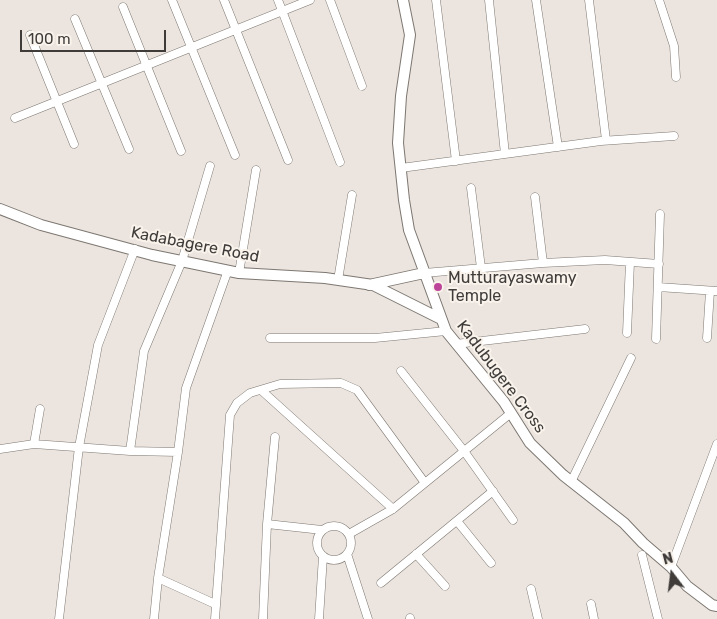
<!DOCTYPE html>
<html>
<head>
<meta charset="utf-8">
<style>
  body { margin:0 }
  #map { position:relative; width:717px; height:619px; overflow:hidden; background:#ece5df; font-family:Rubik,sans-serif }
  canvas { display:block }
  .north { position:absolute; left:647px; top:549px; width:50px; height:50px; -webkit-text-stroke:4px #f9f3ec; paint-order:stroke; rotate:345deg; font-size:14px; font-weight:700; line-height:20px; text-align:center; color:#3f3c3a }
  .north::after { content:''; display:block; margin:auto; width:18px; height:22px; background:#3f3c3a; clip-path:polygon(50% 0,100% 100%,50% 72%,0 100%) }
  .scale { position:absolute; left:20px; top:30px; width:146px; height:22px; box-sizing:border-box; border:2px solid #3f3c3a; border-top:0; padding-left:6px; font-size:15px; line-height:18px; white-space:nowrap; color:#3f3c3a; -webkit-text-stroke:4px #f9f3ec; paint-order:stroke }
</style>
</head>
<body>
<div id="map">
<canvas width="717" height="619"></canvas>
<div class="north">N</div>
<div class="scale">100 m</div>
</div>
<script>
const context = document.querySelector('canvas').getContext('2d');
context.lineJoin = 'round';
const toPath = rows => new Path2D(rows.map(r => 'M' + r).join(''));
function trace(path, color, width, dash) { context.strokeStyle = color; context.lineWidth = width; context.lineCap = dash ? 'butt' : 'round'; context.setLineDash(dash || []); context.stroke(path); }
function write(font, color, halo, rows, align = 'center') {
  context.font = font + ' Rubik,sans-serif'; context.lineWidth = 4; context.setLineDash([]); context.textBaseline = 'middle'; context.strokeStyle = halo; context.fillStyle = color; for (const [text, x, y, turn = 0] of rows) {
    context.save(); context.translate(x, y); context.rotate((+turn || 0) * Math.PI / 180); context.textAlign = isNaN(turn) ? turn : align; if (halo) context.strokeText(text, 0, 0); context.fillText(text, 0, 0); context.restore();
  }
}
const minor = toPath([
  [172,0,235,155],
  [224,0,288,160],
  [278,0,340,162],
  [330,0,362,86],
  [436,0,456,161],
  [489,0,505,154],
  [536,0,558,147],
  [589,0,606,140],
  [659,0,674,46,676,77],
  [123,7,181,151],
  [75,19,129,149],
  [30,35,74,144],
  [15,118,310,0],
  [401,168,601,141,674,136],
  [471,188,481,268],
  [535,197,543,263],
  [239,273,256,170],
  [424,273,543,263,605,260,659,264],
  [338,280,352,195],
  [658,287,717,291],
  [627,333,630,262],
  [270,338,375,338,446,331],
  [707,338,710,291],
  [656,339,660,214],
  [456,344,585,329],
  [401,371,464,451,513,520],
  [261,390,393,509],
  [34,444,40,409],
  [0,449,34,444,130,451,178,452],
  [130,451,144,351,182,261,210,166],
  [571,482,631,358],
  [457,521,491,563],
  [267,524,322,530],
  '317 543a17 17 0 1 1 34 0a17 17 0 1 1-34 0Z',
  [349,534,393,509,511,413],
  [347,554,368,619],
  [416,554,445,586],
  [642,555,658,619],
  [671,567,717,444],
  [158,578,215,604],
  [381,583,493,491],
  [531,589,538,619],
  [591,604,594,619],
  [410,618,410,619],
  [59,619,79,447,98,345,135,249],
  [154,619,158,578,178,452,186,388,228,270],
  [215,619,230,415,237,403,250,393,280,384,341,383,357,390,425,483],
  [263,619,267,524,275,437],
  [319,619,323,556]
]);
const tertiary = toPath([
  [403,0,410,35,401,96,398,143,404,200,409,230,446,331,504,402,530,443,563,475,624,523,643,543,671,567,687,586,712,605,717,606],
  [0,209,41,225,152,255,239,273,325,278,373,285,441,319],
  [369,285,424,273]
]);
trace(minor, '#7d7771', 9);
trace(tertiary, '#7d7771', 12);
trace(minor, '#fff', 8);
trace(tertiary, '#fff', 10);
for (const [x, y, r, color] of [
  [438,287,5,"#bc459a"]
]) { const dot = new Path2D(); dot.arc(x, y, r, 0, 2 * Math.PI); context.fillStyle = color; context.fill(dot); trace(dot, '#f9f3ec', 2); }
write('16px', '#3f3c3a', '#f9f3ec', [
  ["Kadabagere Road",195,245,11],
  ["Kadubugere Cross",501,377,53]
]);
write('16px', '#3f3c3a', '#f9f3ec', [
  ["Mutturayaswamy",448,278],
  ["Temple",448,296]
], 'left');
</script>
</body>
</html>
